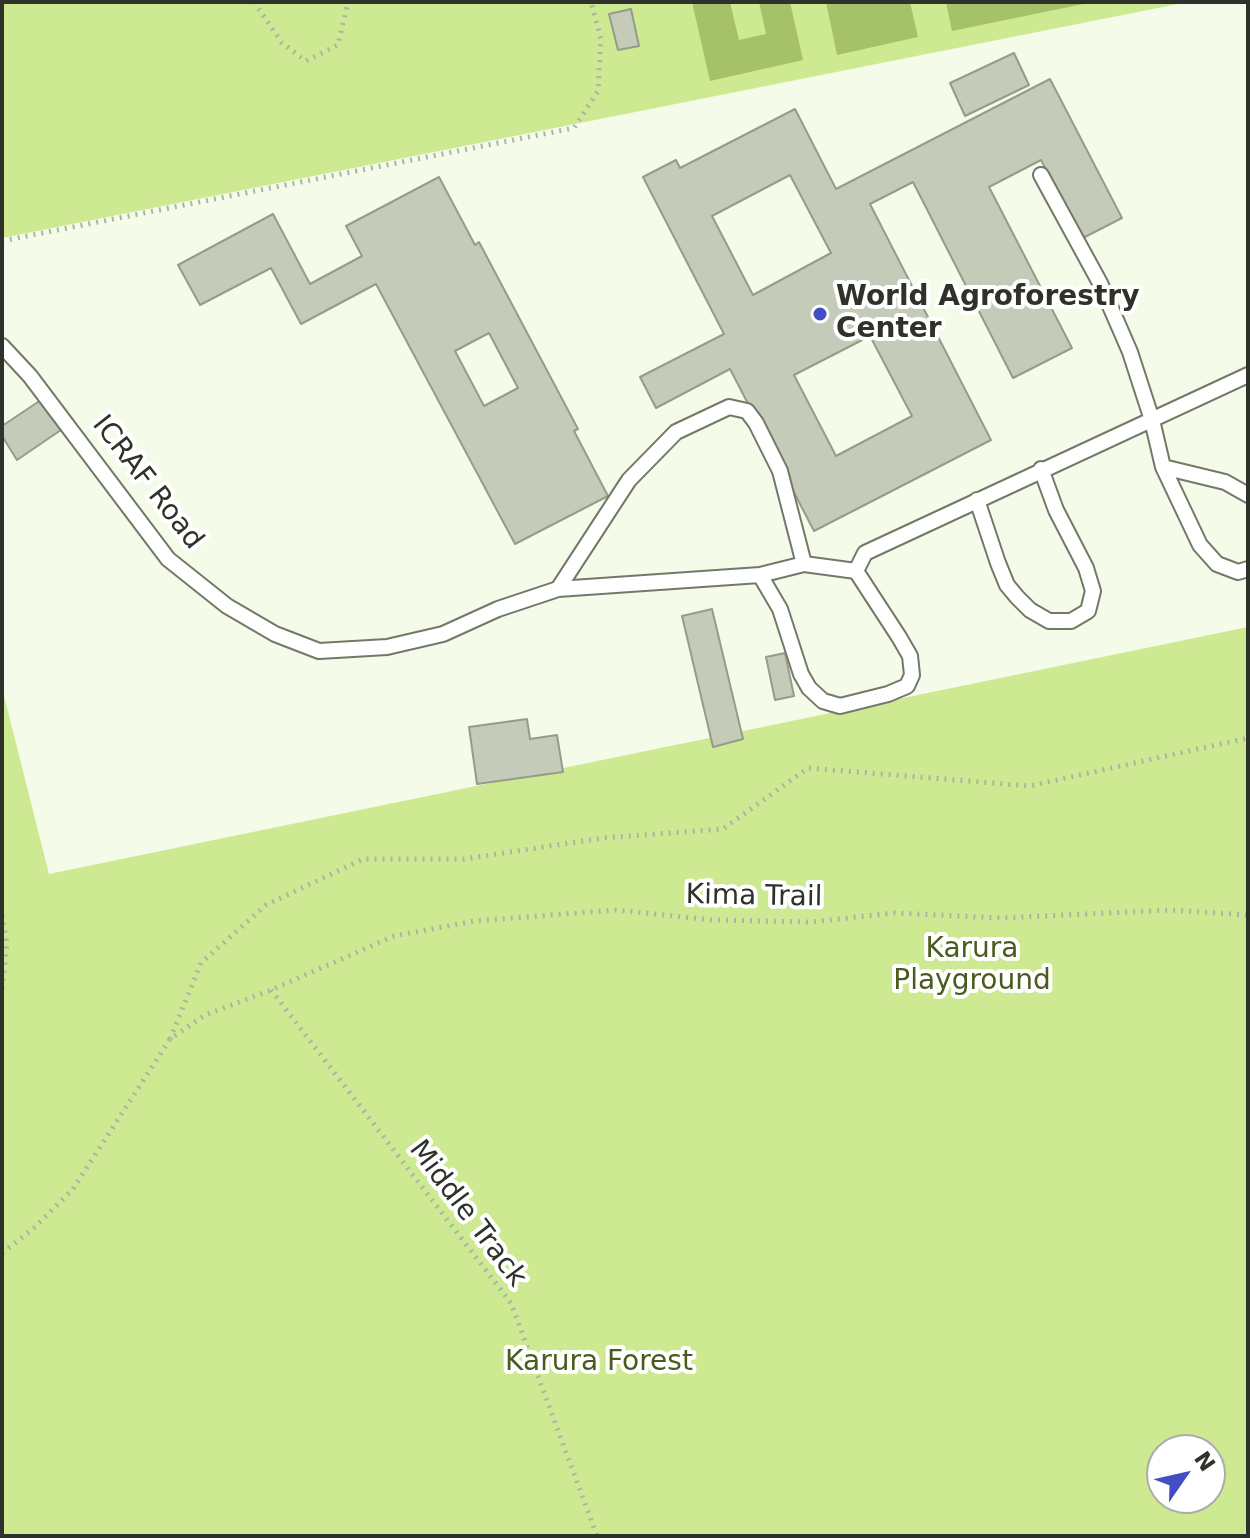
<!DOCTYPE html>
<html>
<head>
<meta charset="utf-8">
<style>
  body { margin:0 }
  #map { position:relative; width:1250px; height:1538px; overflow:hidden; background:#f4fbe8; font-family:"DejaVu Sans",sans-serif }
  canvas { display:block }
  .frame { position:absolute; inset:0; border:4px solid #2f322b; pointer-events:none }
  .north { position:absolute; left:1146px; top:1434px; width:80px; height:80px; box-sizing:border-box; background:#fff; border:2px solid #acadaa; border-radius:50%; rotate:56deg; font-size:22px; font-weight:700; line-height:32px; text-align:center; color:#2f322b }
  .north::after { content:''; display:block; margin:auto; width:28px; height:36px; background:#434ec3; clip-path:polygon(50% 0,100% 100%,50% 72%,0 100%) }
</style>
</head>
<body>
<div id="map">
<canvas width="1250" height="1538"></canvas>
<div class="frame"></div>
<div class="north">N</div>
</div>
<script>
const context = document.querySelector('canvas').getContext('2d');
context.lineJoin = 'round';
function fillPath(path, color) { context.fillStyle = color; context.fill(path, 'evenodd'); }
const toPath = rows => new Path2D(rows.map(r => 'M' + r).join(''));
function trace(path, color, width, dash) { context.strokeStyle = color; context.lineWidth = width; context.lineCap = dash ? 'butt' : 'round'; context.setLineDash(dash || []); context.stroke(path); }
function write(font, color, halo, rows, align = 'center') {
  context.font = font + ' "DejaVu Sans",sans-serif'; context.lineWidth = 8; context.setLineDash([]); context.textBaseline = 'middle'; context.strokeStyle = halo; context.fillStyle = color; for (const [text, x, y, turn = 0] of rows) {
    context.save(); context.translate(x, y); context.rotate((+turn || 0) * Math.PI / 180); context.textAlign = isNaN(turn) ? turn : align; if (halo) context.strokeText(text, 0, 0); context.fillText(text, 0, 0); context.restore();
  }
}
fillPath(toPath([
  [2,2,1182,2,1183,3,2,238],
  [1248,627,1248,1536,2,1536,2,688,49,874],
  [1162,1450,1210,1450,1210,1498,1162,1498]
]), '#cde991');
fillPath(toPath([
  [692,2,730,2,739,40,766,34,759,2,790,2,803,60,710,81],
  [826,2,910,2,918,37,837,55],
  [946,2,1093,2,952,31]
]), '#a6c268');
const building = toPath([
  [631,9,639,46,618,50,609,14,631,9],
  [1014,53,1029,85,965,116,950,83,1014,53],
  [1050,79,1122,218,1081,239,1041,160,989,187,1072,348,1013,378,913,182,870,204,991,440,814,531,730,369,656,408,640,377,724,334,643,177,676,160,680,168,795,109,836,189,1050,79],
  [790,175,831,253,753,295,712,216,790,175],
  [870,336,912,416,836,456,794,375,870,336],
  [439,177,475,245,479,242,578,429,574,431,608,496,515,544,376,284,301,324,271,268,200,305,178,265,273,214,310,284,362,256,346,226,439,177],
  [489,333,518,388,484,406,455,351,489,333],
  [41,400,61,430,17,460,2,436,2,426,41,400],
  [712,609,743,739,713,747,682,616,712,609],
  [785,653,794,696,775,700,766,657,785,653],
  [527,719,530,739,557,735,563,772,477,784,469,727,527,719]
]);
fillPath(building, '#c5cbb9');
trace(building, '#959c8a', 2);
const lane = toPath([
  [1041,175,1100,283,1130,352,1152,420,1163,467,1200,545,1217,564,1238,572,1248,569],
  [2,346,30,376,168,559,227,606,275,634,319,651,387,647,443,634,498,609,558,589,760,575,804,564,856,571,865,553,1248,375],
  [1163,467,1225,482,1248,495],
  [977,500,998,563,1007,585,1017,597,1030,610,1049,621,1071,621,1088,611,1093,591,1086,568,1056,510,1041,469],
  [760,575,780,609,801,674,809,688,823,701,840,706,888,694,907,686,912,675,910,656,899,637,856,571],
  [558,589,629,480,676,432,729,407,747,411,756,423,780,471,804,564]
]);
trace(lane, '#737969', 18);
trace(toPath([
  [254,2,282,43,306,61,338,45,348,2],
  [2,241,574,128,598,91,601,39,591,2],
  [2,915,7,944,2,990],
  [271,990,511,1303,597,1536],
  [170,1039,201,963,266,905,363,859,464,859,603,838,723,829,808,768,1030,786,1248,738],
  [2,1253,34,1228,73,1189,170,1039,205,1015,271,990,394,936,475,921,615,910,713,920,810,922,894,913,1002,918,1170,910,1248,915]
]), '#aeb3a4', 5, [2, 6]);
trace(lane, '#fff', 14);
for (const [x, y, r, color] of [
  [820,314,8,"#434ec3"]
]) { const dot = new Path2D(); dot.arc(x, y, r, 0, 2 * Math.PI); context.fillStyle = color; context.fill(dot); trace(dot, '#fff', 3); }
write('bold 28px', '#2f322b', '#fff', [
  ["World Agroforestry",836,298],
  ["Center",836,330]
], 'left');
write('28px', '#2f322b', '#fff', [
  ["ICRAF Road",147,483,52],
  ["Kima Trail",754,897,1],
  ["Middle Track",467,1214,53]
]);
write('28px', '#4a5b1c', '#fff', [
  ["Karura",972,950],
  ["Playground",972,982],
  ["Karura Forest",599,1363]
]);
</script>
</body>
</html>
